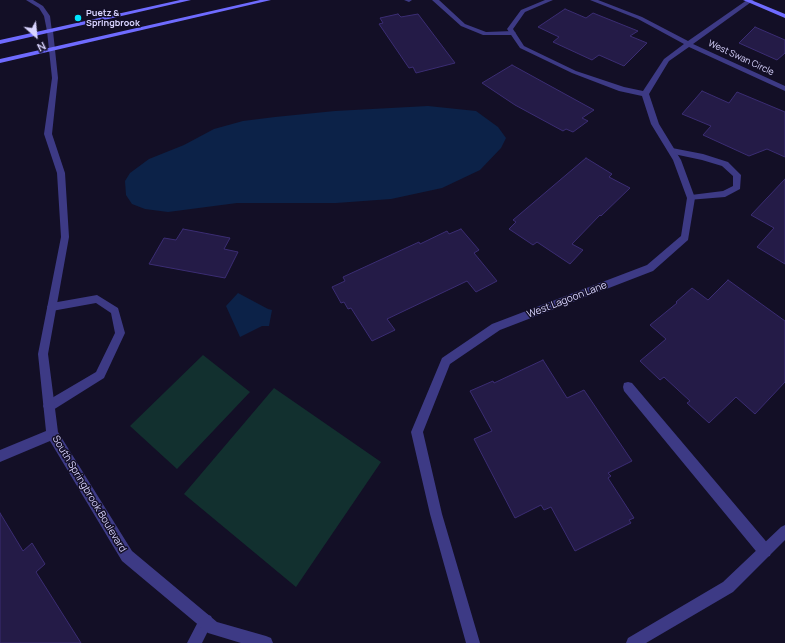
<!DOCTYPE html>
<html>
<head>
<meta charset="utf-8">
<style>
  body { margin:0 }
  #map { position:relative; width:785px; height:643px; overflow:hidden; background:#130f26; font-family:Manrope,sans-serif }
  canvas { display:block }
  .north { position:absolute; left:16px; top:16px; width:40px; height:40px; -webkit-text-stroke:3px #130f26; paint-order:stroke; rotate:153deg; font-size:11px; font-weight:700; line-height:16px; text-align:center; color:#d9d4ff }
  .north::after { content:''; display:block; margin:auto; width:14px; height:18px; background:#d9d4ff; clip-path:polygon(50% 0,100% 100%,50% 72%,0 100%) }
</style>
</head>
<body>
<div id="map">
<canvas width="785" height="643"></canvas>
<div class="north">N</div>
</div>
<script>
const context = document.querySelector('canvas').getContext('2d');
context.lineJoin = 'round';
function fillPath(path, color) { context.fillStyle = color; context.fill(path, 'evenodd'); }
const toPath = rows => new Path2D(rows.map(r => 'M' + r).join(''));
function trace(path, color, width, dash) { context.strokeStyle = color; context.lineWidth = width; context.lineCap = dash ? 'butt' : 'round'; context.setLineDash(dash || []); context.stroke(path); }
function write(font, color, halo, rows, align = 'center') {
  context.font = font + ' Manrope,sans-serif'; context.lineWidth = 3; context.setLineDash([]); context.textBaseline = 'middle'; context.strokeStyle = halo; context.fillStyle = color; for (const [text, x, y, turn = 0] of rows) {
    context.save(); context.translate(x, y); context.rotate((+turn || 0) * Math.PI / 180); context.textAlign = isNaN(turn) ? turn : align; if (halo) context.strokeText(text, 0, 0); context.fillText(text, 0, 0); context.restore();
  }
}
fillPath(toPath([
  [203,355,250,392,177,469,130,426],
  [274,388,381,462,296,587,184,494]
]), '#12302f');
fillPath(toPath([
  [428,106,476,111,498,127,506,138,501,148,480,170,442,188,391,199,336,203,237,203,168,212,145,209,132,204,126,195,125,181,130,173,149,159,184,145,214,129,243,121,275,117,335,111],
  [238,293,268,309,272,310,269,326,262,326,240,337,226,306]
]), '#0c2248');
const building = toPath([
  [565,9,586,18,593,13,638,31,630,36,647,43,624,66,599,55,592,60,553,42,559,37,538,27,565,9],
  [398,14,401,17,418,14,455,63,416,73,413,67,409,68,379,24,383,23,380,18,398,14],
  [755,27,785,40,785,53,777,60,739,43,755,27],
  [512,65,594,110,582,118,588,121,573,132,566,129,563,131,515,105,482,83,512,65],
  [702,91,729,103,737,92,785,112,785,157,767,149,749,156,703,135,711,126,682,114,702,91],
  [586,158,612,174,609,177,630,188,601,216,600,215,572,244,583,250,570,264,537,242,533,245,509,229,516,222,513,220,586,158],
  [785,179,785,264,757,247,774,228,751,215,785,179],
  [183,229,230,238,224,249,238,252,225,278,149,264,164,238,176,240,183,229],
  [461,229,479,250,474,253,497,281,476,292,467,281,387,319,395,330,372,341,351,308,348,309,344,302,341,303,332,287,345,281,343,277,419,242,420,244,447,231,449,234,461,229],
  [728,280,785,321,785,382,755,414,736,397,709,423,687,403,690,401,664,377,660,380,640,361,666,339,650,325,677,303,676,302,692,288,708,300,728,280],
  [543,360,567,398,584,390,632,461,608,473,611,476,608,478,634,518,629,520,631,523,575,551,551,507,544,510,541,505,515,518,474,439,492,431,470,391,493,381,494,383,543,360],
  [0,513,23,551,32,543,45,564,36,572,81,643,0,643,0,513]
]);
fillPath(building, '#241b47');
trace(building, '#3b2d73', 1);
fillPath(toPath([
  [26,0,33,0,43,6,50,16,52,32,47,31,44,16,39,8,26,0],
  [404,0,412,0,409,2,404,0],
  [432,0,439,0,465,24,486,32,513,31,516,33,513,35,483,35,461,26,432,0],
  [672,148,703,154,728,162,741,175,740,189,725,197,688,200,687,198,691,195,723,191,733,186,733,176,722,166,702,160,669,153,669,149,672,148],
  [97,295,118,308,125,333,104,378,53,410,49,411,45,410,43,406,45,402,96,372,115,333,111,313,96,303,52,311,49,310,47,307,49,304,52,303,97,295],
  [628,382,632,383,770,546,771,551,770,556,765,557,760,556,624,391,623,387,624,383,628,382],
  [206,614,211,616,213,621,202,643,187,643,201,616,206,614]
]), '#3d3a85');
fillPath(toPath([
  [545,0,553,0,525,12,513,29,524,46,576,71,624,87,643,91,664,59,684,44,638,19,590,0,598,0,642,17,688,41,747,0,754,0,693,44,785,86,785,91,689,47,669,61,649,94,659,124,681,160,695,198,688,240,653,271,500,330,450,364,423,432,442,514,480,643,466,643,430,514,411,432,442,358,492,324,647,265,681,236,687,198,673,160,651,124,642,96,619,91,572,73,520,48,507,29,521,10,545,0],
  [50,29,53,31,58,78,52,134,65,173,69,237,48,354,58,432,132,551,217,622,266,636,271,638,273,643,241,643,208,633,122,561,50,441,0,462,0,450,46,431,38,354,61,237,57,173,44,134,52,78,47,31,50,29],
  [785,525,785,540,733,592,646,643,626,643,628,638,723,582,781,527,785,525]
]), '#3d3a85');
fillPath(toPath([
  [180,0,191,0,0,44,0,40,180,0],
  [260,0,271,0,0,63,0,59,260,0],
  [743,0,751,0,785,14,785,18,743,0]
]), '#6f6bff');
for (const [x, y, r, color] of [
  [78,18,4,"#00e5ff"]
]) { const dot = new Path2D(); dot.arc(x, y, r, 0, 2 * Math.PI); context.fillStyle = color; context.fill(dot); trace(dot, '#130f26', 1.5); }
write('bold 9px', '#d9d4ff', '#130f26', [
  ["Puetz &",86,13],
  ["Springbrook",86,23]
], 'left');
write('9px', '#d9d4ff', '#130f26', [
  ["West Swan Circle",741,58,25]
]);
write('10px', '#d9d4ff', '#130f26', [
  ["West Lagoon Lane",567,300,-21],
  ["South Springbrook Boulevard",89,494,59]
]);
</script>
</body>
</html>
